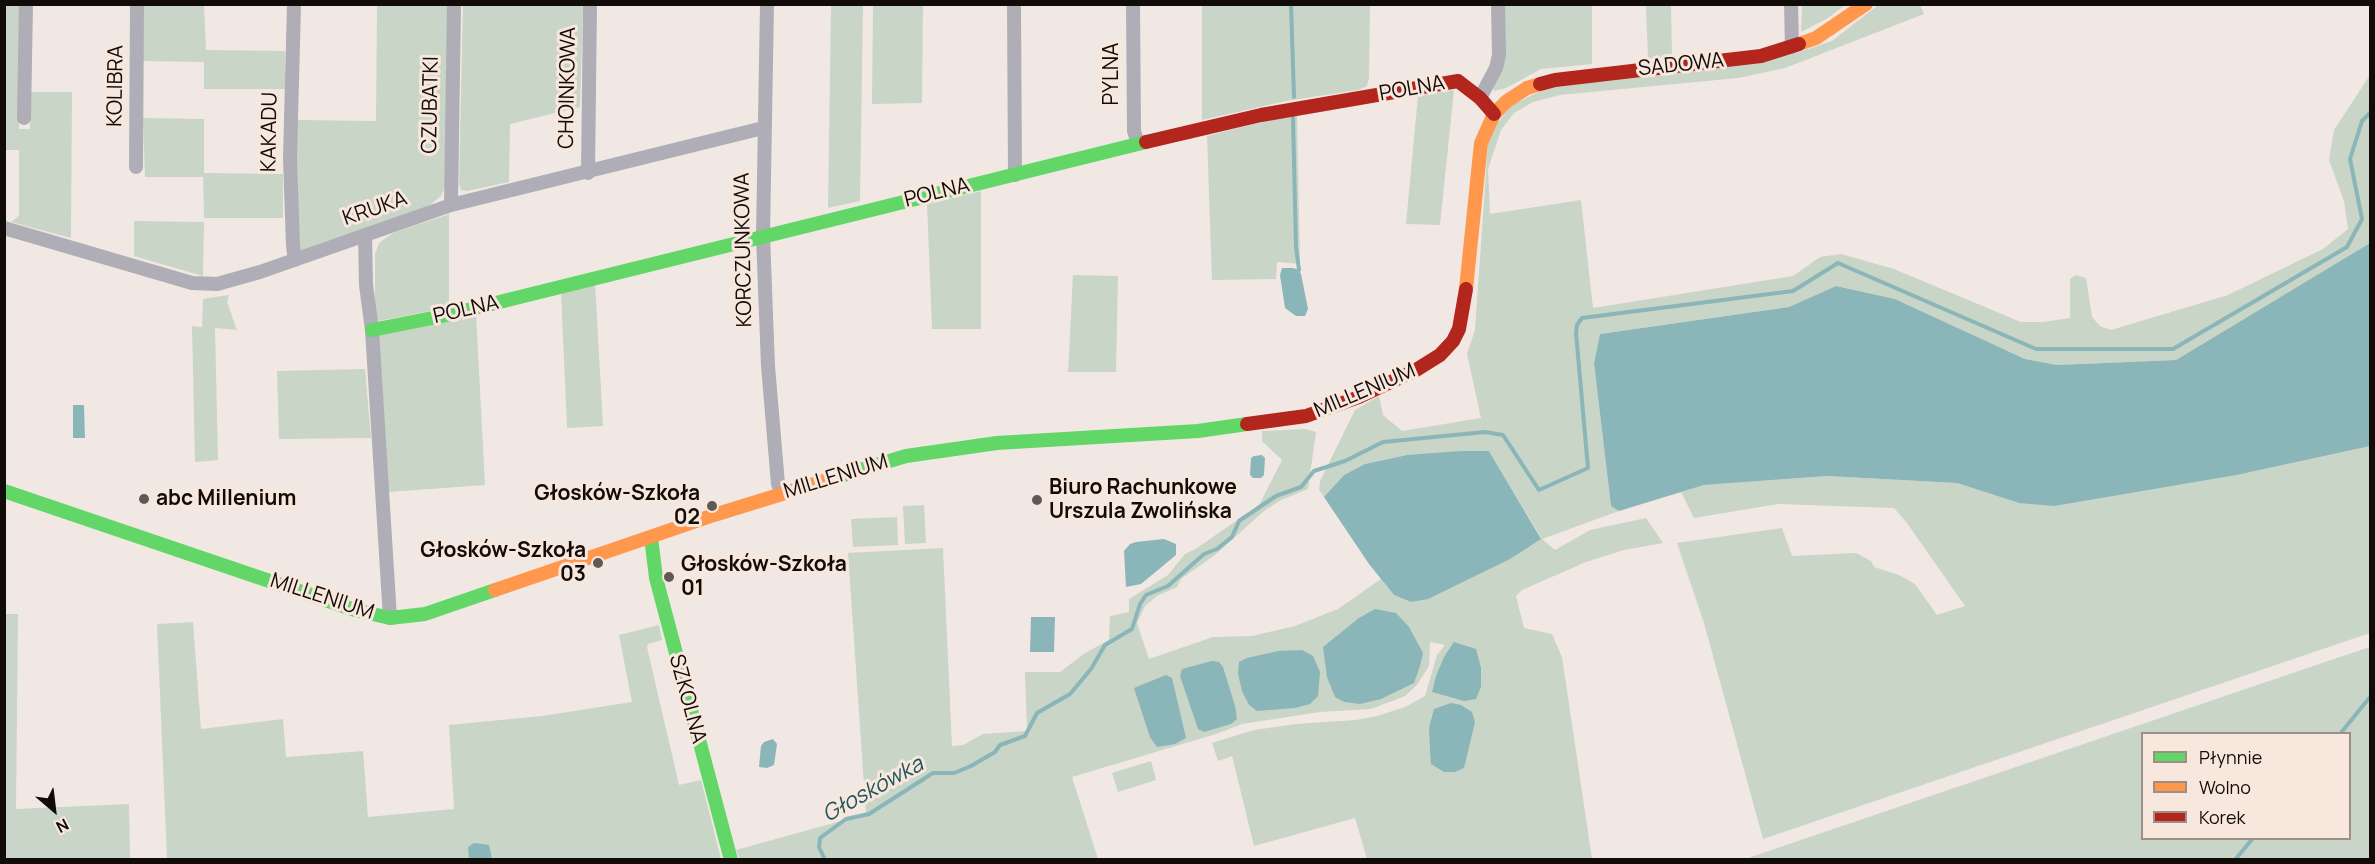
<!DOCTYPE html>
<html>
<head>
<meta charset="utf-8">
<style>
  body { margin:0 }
  #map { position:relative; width:2375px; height:864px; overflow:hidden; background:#f2e8e3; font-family:Manrope,sans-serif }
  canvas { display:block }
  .frame { position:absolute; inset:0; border:6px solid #120c09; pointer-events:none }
  .legend { position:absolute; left:2141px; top:732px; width:210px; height:108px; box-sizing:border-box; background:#f8e7dd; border:2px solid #9c8f88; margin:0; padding:8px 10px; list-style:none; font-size:18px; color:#120c09 }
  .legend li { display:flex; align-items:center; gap:12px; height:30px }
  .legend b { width:30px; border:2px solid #9c8f88 }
  .north { position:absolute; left:24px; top:780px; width:60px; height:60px; -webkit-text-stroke:4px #f8e7dd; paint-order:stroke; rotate:152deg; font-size:16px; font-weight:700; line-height:24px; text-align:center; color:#120c09 }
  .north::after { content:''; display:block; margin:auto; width:21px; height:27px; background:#120c09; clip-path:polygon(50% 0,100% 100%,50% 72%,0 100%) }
</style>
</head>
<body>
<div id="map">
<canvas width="2375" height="864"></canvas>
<div class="frame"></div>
<ul class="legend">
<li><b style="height:8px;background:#63d668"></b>Płynnie</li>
<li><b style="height:8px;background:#ff974d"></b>Wolno</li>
<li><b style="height:8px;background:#b3261e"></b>Korek</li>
</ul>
<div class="north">N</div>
</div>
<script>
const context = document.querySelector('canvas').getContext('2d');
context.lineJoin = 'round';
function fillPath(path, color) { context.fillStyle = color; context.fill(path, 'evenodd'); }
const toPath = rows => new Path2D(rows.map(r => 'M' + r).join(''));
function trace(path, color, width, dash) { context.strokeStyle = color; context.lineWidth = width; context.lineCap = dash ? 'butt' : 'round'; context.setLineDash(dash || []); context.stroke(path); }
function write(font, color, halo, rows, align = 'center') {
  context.font = font + ' Manrope,sans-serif'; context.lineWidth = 6; context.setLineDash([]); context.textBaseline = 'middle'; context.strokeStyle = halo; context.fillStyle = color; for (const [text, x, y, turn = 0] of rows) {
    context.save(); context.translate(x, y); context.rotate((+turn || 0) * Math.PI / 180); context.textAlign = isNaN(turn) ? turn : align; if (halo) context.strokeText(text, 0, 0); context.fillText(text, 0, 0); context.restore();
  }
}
fillPath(toPath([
  [4,5,20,5,19,129,30,129,30,92,72,92,71,238,11,222,19,216,19,150,5,150],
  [144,5,204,5,206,50,285,51,285,89,204,89,204,62,142,61],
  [377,5,449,5,445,187,441,196,430,205,369,230,306,251,299,251,296,120,376,121],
  [463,5,583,5,580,107,510,124,509,182,467,191,461,190,459,184],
  [831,5,863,5,860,201,828,208],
  [873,5,923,5,922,103,872,104],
  [1202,5,1370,5,1369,78,1367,86,1358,90,1286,101,1202,120],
  [1504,5,1592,5,1592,64,1541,69,1506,88,1494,91,1492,84],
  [1646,5,1671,5,1672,55,1648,59],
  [1802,5,1802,4,1845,5,1828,18,1801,32],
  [1878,5,1920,5,1924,14,1785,68,1738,78,1560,95,1533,102,1514,113,1501,130,1488,169,1490,214,1581,200,1593,308,1793,276,1820,257,1841,254,1894,269,2021,322,2043,322,2070,318,2070,279,2076,275,2086,278,2092,317,2100,326,2111,330,2228,295,2323,249,2348,229,2344,201,2329,160,2334,130,2370,75,2370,184,2369,185,2370,243,2176,360,2057,365,2025,359,1895,299,1836,286,1789,307,1600,334,1594,363,1611,506,1619,511,1542,539,1555,550,1590,530,1646,518,1663,543,1624,550,1586,562,1522,590,1516,596,1524,628,1552,634,1562,657,1592,859,1367,859,1355,818,1254,846,1232,756,1218,761,1212,743,1254,730,1296,724,1356,720,1377,716,1405,707,1425,696,1437,655,1445,645,1430,642,1429,666,1417,685,1405,696,1371,709,1320,712,1242,724,1216,734,1072,777,1098,859,740,860,736,850,866,814,848,553,943,548,952,746,963,745,983,734,1027,731,1025,672,1060,672,1085,653,1109,640,1110,616,1129,612,1129,599,1168,575,1185,554,1197,548,1259,505,1282,460,1262,441,1262,431,1306,429,1316,432,1308,489,1281,500,1264,511,1215,555,1181,579,1177,587,1157,596,1145,606,1137,623,1149,659,1213,637,1252,636,1295,626,1338,609,1381,579,1394,595,1411,602,1541,538,1489,451,1407,455,1365,464,1344,475,1324,497,1319,490,1320,481,1355,410,1379,396,1383,415,1402,431,1481,418,1467,354,1475,330,1488,144,1498,122,1512,105,1549,87,1793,54,1832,41],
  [1454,90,1440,225,1406,224,1418,96],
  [1297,113,1300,264,1277,262,1276,279,1212,280,1207,136],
  [143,118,204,119,204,173,283,174,283,218,204,218,203,177,145,177],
  [981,191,981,329,932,329,927,204],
  [449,214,449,307,379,321,375,317,375,254,379,243,393,233],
  [134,221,204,222,203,276,134,256],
  [1073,275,1118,276,1116,372,1068,372],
  [595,282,603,426,567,428,561,291],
  [229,295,227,302,237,330,215,328,218,460,195,462,192,326,202,327,203,299],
  [476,313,485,485,388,492,378,335],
  [365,369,371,438,279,439,277,371],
  [2370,444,2370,633,1763,839,1704,623,1677,543,1782,528,1792,556,1856,553,1871,561,1874,567,1899,575,1915,584,1937,615,1965,606,1907,523,1894,508,1778,504,1694,518,1681,492,1704,485,1827,476,1957,483,2019,503],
  [924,505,926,543,905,544,903,506],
  [897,517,898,545,853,547,851,519],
  [5,614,18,614,16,809,129,804,130,859,5,859],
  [193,622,201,729,283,719,286,757,363,751,368,817,454,809,449,725,542,716,632,702,619,635,659,625,662,640,648,644,647,647,679,785,701,780,721,859,167,859,157,624],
  [2370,647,2370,859,1745,859,2331,660],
  [2142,734,2350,734,2350,838,2142,838],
  [1151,761,1156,780,1118,792,1112,773]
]), '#c8d5c7');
fillPath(toPath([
  [2370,243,2370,446,2236,475,2054,506,2019,503,1957,483,1827,476,1704,485,1619,511,1611,506,1594,363,1600,334,1789,307,1836,286,1895,299,2025,359,2057,365,2176,360],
  [1282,268,1293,268,1299,270,1301,274,1308,309,1305,316,1296,316,1285,308,1280,275],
  [73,405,84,405,85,438,73,438],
  [1461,451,1489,451,1541,539,1510,559,1428,599,1411,602,1394,595,1369,564,1324,497,1344,475,1365,464,1407,455],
  [1262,455,1265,458,1264,475,1261,478,1253,478,1250,475,1251,458,1254,456],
  [1164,539,1176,544,1176,555,1141,584,1126,587,1124,551,1130,544,1136,542],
  [1375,609,1396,613,1409,627,1423,653,1420,666,1414,683,1381,699,1360,704,1344,702,1335,697,1327,677,1323,647,1359,618],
  [1031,617,1055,617,1054,652,1030,652],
  [1454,642,1476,649,1481,668,1481,687,1476,699,1464,701,1432,692,1436,676,1444,657],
  [1302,650,1313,656,1320,672,1318,696,1310,704,1295,708,1257,711,1249,705,1242,691,1238,674,1239,662,1247,658,1278,651],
  [1212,661,1219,662,1223,667,1235,706,1237,719,1231,724,1204,732,1198,729,1180,676,1182,669],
  [1166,675,1172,678,1186,738,1175,744,1157,747,1150,737,1134,688],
  [1451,703,1461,705,1472,712,1475,722,1464,768,1455,772,1444,772,1431,764,1430,750,1429,728,1434,709],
  [773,739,777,744,774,765,767,768,759,767,761,746,764,742],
  [474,843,489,845,492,859,469,859,468,847]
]), '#8ab5b9');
trace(toPath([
  [1291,4,1294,97],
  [1293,118,1296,247,1299,270],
  [2340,734,2370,697],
  [825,860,819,847,820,838,846,819,869,814,933,773,954,773,971,766,995,752,1000,745,1025,736,1037,713,1070,694,1091,669,1105,645,1132,629,1140,604,1146,595,1168,586,1204,554,1217,549,1232,537,1239,521,1276,496,1301,487,1314,471,1345,461,1383,442,1485,432,1503,435,1539,490,1588,468,1576,333,1577,325,1582,318,1793,291,1838,263,2036,349,2173,349,2347,247,2362,219,2350,159,2362,121,2370,113],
  [2235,860,2253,838]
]), '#8ab5b9', 4);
trace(toPath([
  [294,4,290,158,293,246,295,260],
  [767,4,763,236,768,366,778,484,781,493],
  [1014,4,1015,175],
  [1133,4,1134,131,1138,144],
  [1791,4,1792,47],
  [1480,98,1496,68,1499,55,1498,4],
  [24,118,26,4],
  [136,167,137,4],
  [588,173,590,4],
  [451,205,454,4],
  [4,228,192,283,217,284,260,272,451,205,763,128],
  [365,235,366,285,372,330,390,618]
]), '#afadb5', 14);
trace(toPath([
  [372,330,447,315,1146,142],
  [837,477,906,456,997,443,1198,431,1247,424],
  [4,491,355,610,390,618,425,614,495,590],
  [651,537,656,578,731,860]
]), '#63d668', 14);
trace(toPath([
  [1799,44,1816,38,1866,4],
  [1466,289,1481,143,1494,114,1507,101,1527,88,1540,84],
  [495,590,714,515,837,477]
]), '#ff974d', 14);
trace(toPath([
  [1540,84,1555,80,1761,56,1799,44],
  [1146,142,1261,115,1458,81,1480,98,1494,114],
  [1247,424,1306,416,1359,397,1416,370,1440,355,1453,341,1459,329,1466,289]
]), '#b3261e', 14);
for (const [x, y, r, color] of [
  [144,499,6,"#605955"],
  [1037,500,6,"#605955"],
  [712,506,6,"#605955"],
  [598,563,6,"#605955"],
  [669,577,6,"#605955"]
]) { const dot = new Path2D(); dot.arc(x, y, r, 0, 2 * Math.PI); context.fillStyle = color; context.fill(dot); trace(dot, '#f8e7dd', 2); }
write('21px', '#120c09', '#f8e7dd', [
  ["SADOWA",1681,65,-6],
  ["PYLNA",1112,74,-90],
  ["KOLIBRA",116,86,-89],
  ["CHOINKOWA",568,88,-89],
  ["POLNA",1412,89,-10],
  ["CZUBATKI",431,105,-89],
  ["KAKADU",270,132,-89],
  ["POLNA",937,193,-14],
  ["KRUKA",375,209,-19],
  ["KORCZUNKOWA",744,250,-91],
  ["POLNA",466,310,-13],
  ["MILLENIUM",1365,391,-23],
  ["MILLENIUM",836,477,-17],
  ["MILLENIUM",322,597,18],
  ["SZKOLNA",687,699,75]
]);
write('bold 21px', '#120c09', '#f8e7dd', [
  ["Biuro Rachunkowe",1049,488],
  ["Urszula Zwolińska",1049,512],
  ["Głosków-Szkoła",700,494,"right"],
  ["02",700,518,"right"],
  ["abc Millenium",156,499],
  ["Głosków-Szkoła",586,551,"right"],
  ["03",586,575,"right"],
  ["Głosków-Szkoła",681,565],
  ["01",681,589]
], 'left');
write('italic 22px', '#1e565d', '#f8e7dd', [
  ["Głoskówka",873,790,-29]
]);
</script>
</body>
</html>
